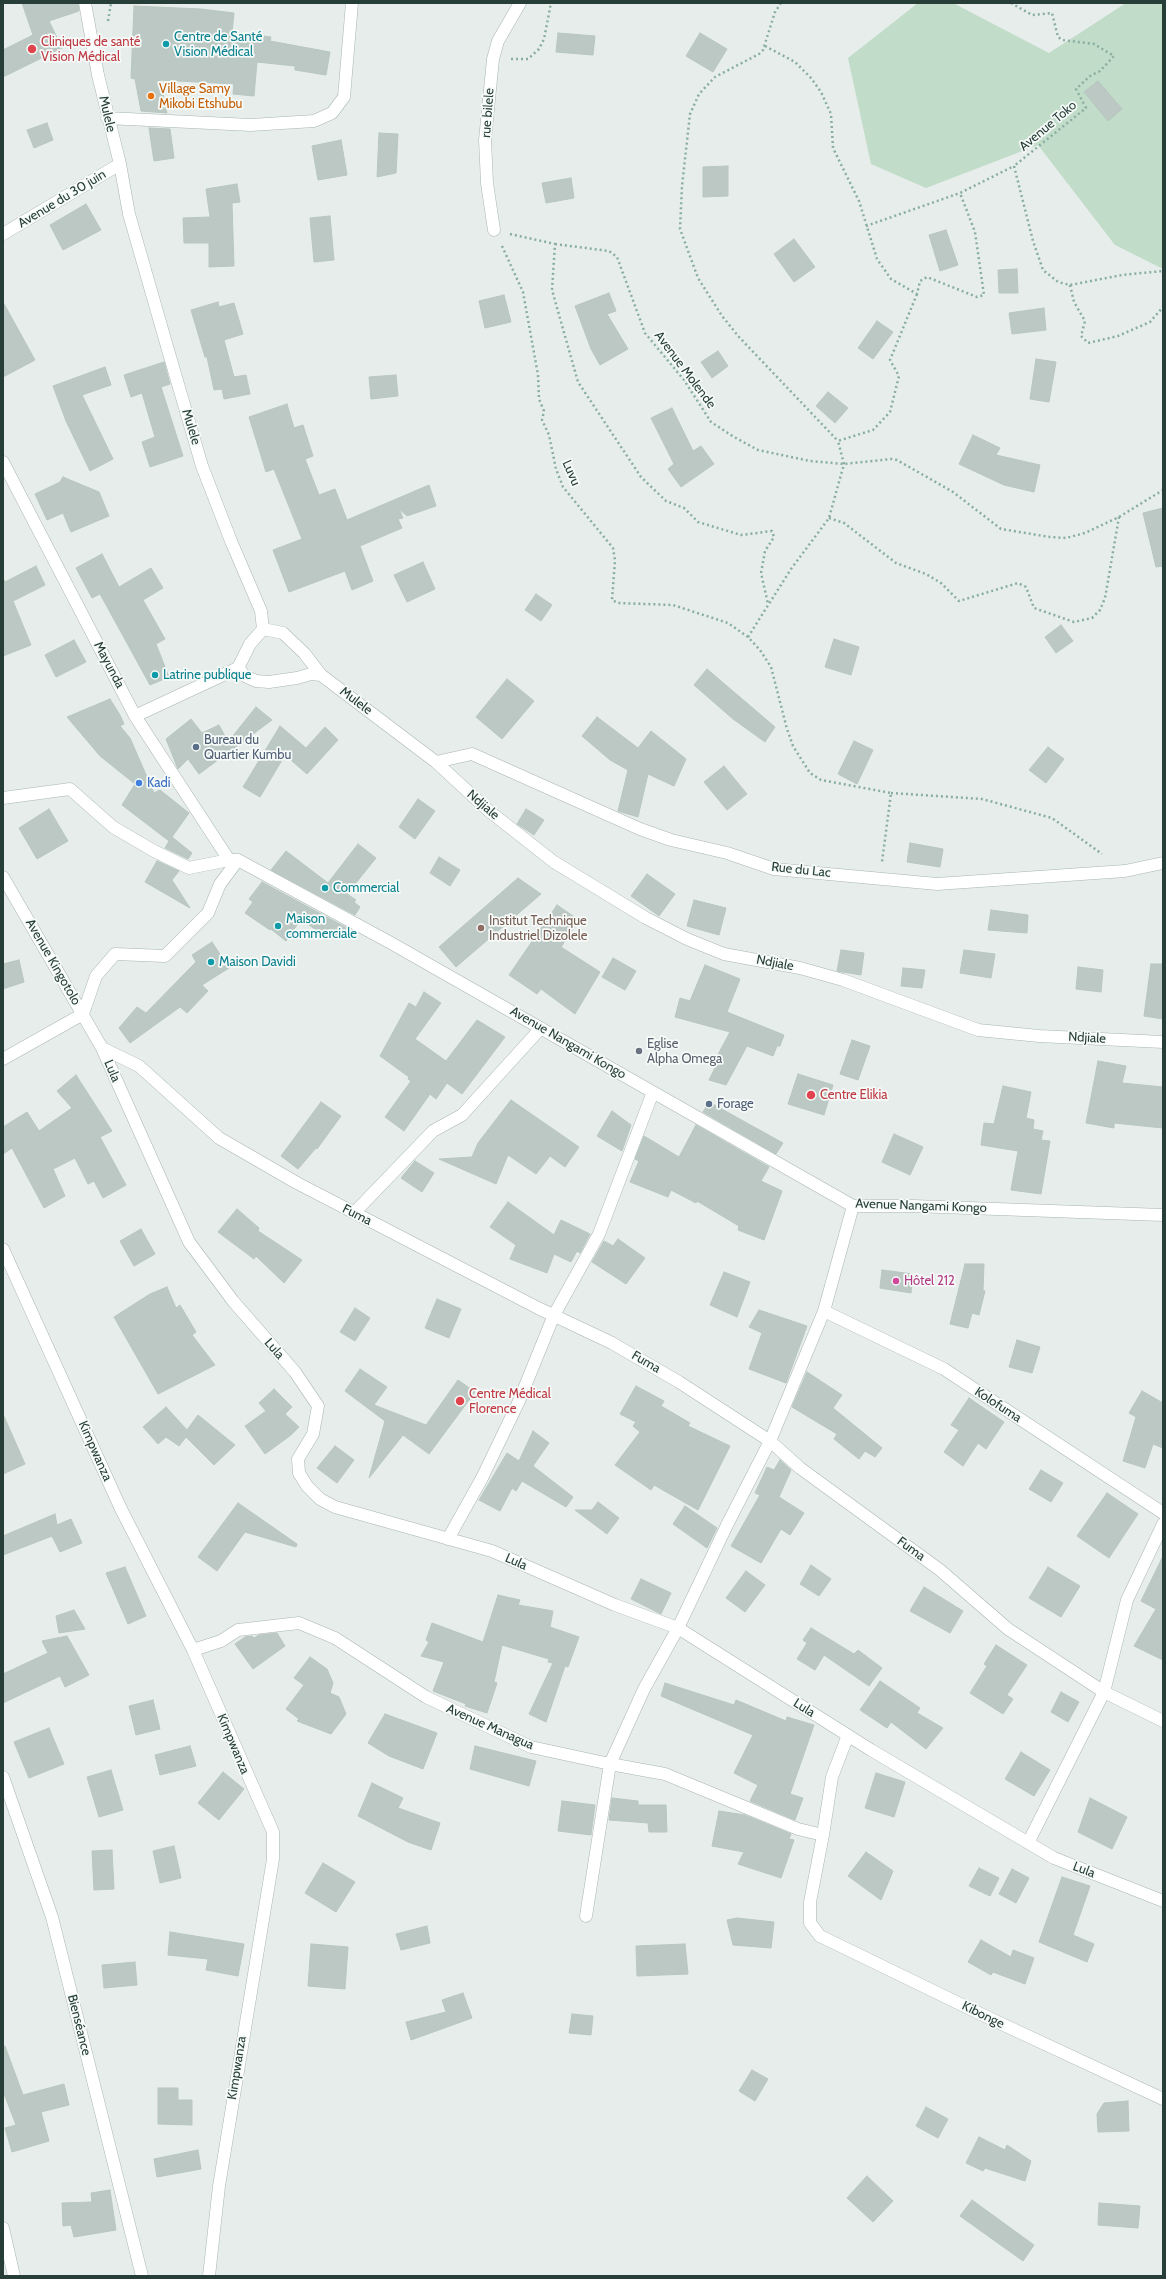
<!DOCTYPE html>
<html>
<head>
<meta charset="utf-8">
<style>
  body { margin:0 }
  #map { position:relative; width:1166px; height:2279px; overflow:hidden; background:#e6edea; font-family:Cabin,sans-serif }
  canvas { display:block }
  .frame { position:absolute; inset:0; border:4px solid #263e37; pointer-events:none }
</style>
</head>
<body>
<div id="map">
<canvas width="1166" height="2279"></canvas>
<div class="frame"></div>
</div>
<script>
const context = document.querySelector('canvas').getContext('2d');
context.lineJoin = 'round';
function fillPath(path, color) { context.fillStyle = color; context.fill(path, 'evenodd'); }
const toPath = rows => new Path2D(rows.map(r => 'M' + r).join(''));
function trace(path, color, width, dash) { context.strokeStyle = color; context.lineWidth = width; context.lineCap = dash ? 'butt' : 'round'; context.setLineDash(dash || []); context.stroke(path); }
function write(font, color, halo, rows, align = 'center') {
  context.font = font + ' Cabin,sans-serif'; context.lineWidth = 3.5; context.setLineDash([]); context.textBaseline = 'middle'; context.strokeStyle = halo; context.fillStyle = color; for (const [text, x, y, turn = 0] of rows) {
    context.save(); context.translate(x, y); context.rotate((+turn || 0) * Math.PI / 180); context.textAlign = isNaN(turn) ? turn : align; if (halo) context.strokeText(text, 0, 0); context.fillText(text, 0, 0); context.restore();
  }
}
fillPath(toPath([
  [918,3,953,3,1049,53,1126,3,1163,3,1163,269,1115,245,1038,145,926,188,871,164,848,58]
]), '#c1dcc8');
const building = toPath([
  [22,3,78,3,79,11,49,21,62,48,3,77,3,50,33,35,22,3],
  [134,6,201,9,234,13,232,32,271,37,270,41,330,52,326,75,295,70,295,66,257,62,254,96,233,94,234,84,160,80,167,113,141,111,135,79,131,78,134,6],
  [558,33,595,36,593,55,556,52,558,33],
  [700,33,727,49,713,72,686,56,700,33],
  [1098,81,1122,109,1108,121,1084,92,1098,81],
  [47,123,53,140,34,148,27,130,47,123],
  [149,128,170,129,174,158,154,161,149,128],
  [379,133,398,134,396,173,377,177,379,133],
  [341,140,347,175,318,180,312,146,341,140],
  [728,166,728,196,703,197,703,167,728,166],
  [571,178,574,198,546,203,542,183,571,178],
  [237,184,240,202,232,203,234,266,209,267,209,243,184,243,183,218,210,217,206,189,237,184],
  [86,204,101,230,63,250,50,225,86,204],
  [330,216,334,260,314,262,310,218,330,216],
  [946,230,958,265,940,271,929,235,946,230],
  [794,239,815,267,794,282,774,254,794,239],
  [1017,269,1018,293,999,293,998,270,1017,269],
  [609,293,616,311,607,314,628,349,600,365,591,349,575,306,609,293],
  [504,295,511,322,485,328,479,301,504,295],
  [3,302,35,360,3,377,3,302],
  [218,302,219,307,234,303,243,334,224,340,234,377,246,375,250,394,224,399,222,389,214,390,207,357,205,357,191,310,218,302],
  [1044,308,1046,330,1012,334,1009,313,1044,308],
  [877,321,893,332,873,359,858,348,877,321],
  [718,351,728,366,712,378,701,362,718,351],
  [1036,359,1056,362,1049,402,1030,399,1036,359],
  [164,362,170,384,161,387,183,456,150,467,142,442,155,437,142,393,131,397,124,375,164,362],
  [105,367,111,385,82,395,113,459,90,471,66,421,53,386,105,367],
  [396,375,398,396,371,399,369,377,396,375],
  [828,392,848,408,835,423,816,406,828,392],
  [287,404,294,428,303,425,313,456,305,459,319,495,335,489,347,520,429,485,436,506,407,516,399,509,403,518,398,519,402,528,360,546,373,581,352,590,345,571,289,592,273,550,302,539,274,469,266,472,249,417,287,404],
  [672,408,693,451,701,446,714,464,681,487,668,469,674,464,651,418,672,408],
  [973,435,1000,448,996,455,1040,465,1034,492,1004,485,959,464,973,435],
  [63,477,99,492,109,516,71,532,63,513,47,520,35,494,60,482,63,477],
  [1163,508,1163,566,1156,567,1143,513,1163,508],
  [102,554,119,587,151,568,163,588,143,600,165,639,156,644,169,677,150,685,100,594,92,598,76,568,102,554],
  [423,562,435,589,407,602,394,575,423,562],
  [36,566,45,585,13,601,31,645,3,656,3,578,5,582,36,566],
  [536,594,552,605,541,621,525,610,536,594],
  [1061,625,1073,641,1056,653,1045,637,1061,625],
  [834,639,859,647,851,675,825,667,834,639],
  [74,640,86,662,56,677,45,655,74,640],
  [707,669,775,727,765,742,733,719,694,685,707,669],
  [507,679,534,701,502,739,476,717,507,679],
  [110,699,120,715,124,724,120,726,130,738,154,793,160,790,189,813,172,837,192,853,188,859,165,848,169,841,122,805,135,784,100,756,67,717,110,699],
  [256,707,272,720,199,774,188,759,178,769,166,739,191,719,202,733,219,725,228,742,256,707],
  [597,717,638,748,651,731,686,759,674,786,648,774,638,817,618,811,628,770,610,760,582,736,597,717],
  [280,726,306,748,325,727,338,740,307,774,285,755,260,797,243,787,280,726],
  [854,741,873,750,857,784,838,774,854,741],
  [1048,747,1064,759,1046,783,1029,770,1048,747],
  [724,766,747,794,727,810,704,782,724,766],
  [418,799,435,811,415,839,399,827,418,799],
  [49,809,68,841,37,859,19,828,49,809],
  [526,809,544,820,534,835,517,824,526,809],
  [910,843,943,849,940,867,907,862,910,843],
  [358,844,376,858,347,894,356,900,354,902,360,907,355,915,271,870,286,851,328,883,358,844],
  [439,857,460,870,450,886,430,873,439,857],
  [157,861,179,871,172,880,190,908,145,882,157,861],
  [647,874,675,894,659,916,631,896,647,874],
  [518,878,541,894,456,967,439,947,518,878],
  [262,882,347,928,339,938,332,933,328,939,301,919,286,941,271,929,270,930,245,913,253,902,249,899,262,882],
  [694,900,726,908,719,935,687,926,694,900],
  [557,905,579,920,561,947,600,972,575,1014,541,989,537,994,509,975,557,905],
  [991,910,1028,915,1027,933,988,930,991,910],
  [212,942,229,968,202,985,208,991,187,1013,180,1007,130,1043,119,1028,137,1007,146,1013,196,962,192,955,212,942],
  [841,950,864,953,861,975,837,971,841,950],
  [964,950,995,954,991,978,960,973,964,950],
  [613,958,636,971,625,990,602,977,613,958],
  [19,960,24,982,3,989,3,964,19,960],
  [1151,964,1163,964,1163,1019,1144,1016,1151,964],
  [705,965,740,979,727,1012,784,1035,780,1046,777,1046,773,1056,747,1046,726,1085,709,1080,717,1064,714,1062,730,1032,675,1017,680,998,690,1001,705,965],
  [1078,967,1103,970,1101,992,1076,989,1078,967],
  [903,968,925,970,922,988,901,986,903,968],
  [424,992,441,1003,415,1039,446,1061,477,1020,505,1037,462,1094,447,1083,436,1099,430,1094,404,1131,385,1117,411,1081,408,1079,409,1077,380,1056,409,1003,416,1007,424,992],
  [852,1040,870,1046,858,1080,840,1074,852,1040],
  [1098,1061,1126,1066,1122,1083,1163,1087,1163,1128,1114,1123,1114,1128,1086,1123,1098,1061],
  [798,1074,833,1085,824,1115,788,1104,798,1074],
  [76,1075,112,1131,100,1137,126,1185,103,1198,94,1181,88,1184,75,1158,53,1169,65,1196,44,1208,12,1148,3,1154,3,1127,27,1112,39,1131,72,1108,57,1091,76,1075],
  [1003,1086,1031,1092,1026,1118,1034,1120,1033,1129,1043,1131,1041,1140,1050,1141,1041,1194,1011,1190,1018,1151,981,1145,984,1123,994,1124,1003,1086],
  [511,1100,579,1147,565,1167,550,1156,536,1174,508,1155,496,1184,439,1159,472,1157,478,1143,511,1100],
  [321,1102,341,1116,317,1149,316,1148,298,1169,281,1156,321,1102],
  [709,1102,783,1143,776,1154,703,1112,709,1102],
  [612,1111,631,1125,622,1151,597,1136,612,1111],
  [696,1125,769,1167,761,1181,782,1191,764,1240,738,1230,739,1226,697,1201,696,1203,671,1190,668,1197,630,1182,639,1161,635,1159,644,1136,679,1157,696,1125],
  [894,1134,923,1147,910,1175,882,1162,894,1134],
  [415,1161,434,1173,422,1192,401,1178,415,1161],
  [508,1202,554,1235,561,1220,590,1234,580,1253,577,1251,571,1262,554,1254,547,1273,510,1259,516,1245,490,1227,508,1202],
  [237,1209,259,1228,258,1231,302,1260,284,1283,256,1256,254,1259,218,1232,237,1209],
  [141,1229,155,1254,134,1266,120,1241,141,1229],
  [618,1239,645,1258,626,1284,592,1262,604,1241,613,1246,618,1239],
  [965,1264,984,1264,983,1290,985,1291,979,1315,972,1313,968,1328,950,1324,965,1264],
  [882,1270,913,1274,911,1293,880,1288,882,1270],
  [724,1272,750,1282,737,1317,710,1305,724,1272],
  [167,1287,176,1308,180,1305,196,1332,192,1335,215,1365,158,1394,114,1317,150,1294,167,1287],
  [437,1299,461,1309,449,1338,425,1328,437,1299],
  [355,1308,370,1318,355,1341,340,1332,355,1308],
  [759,1310,807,1326,786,1383,749,1369,762,1333,749,1327,759,1310],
  [1017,1340,1040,1347,1032,1373,1009,1367,1017,1340],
  [360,1369,387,1387,374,1405,426,1425,458,1380,475,1392,429,1454,403,1435,369,1478,385,1421,345,1391,360,1369],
  [807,1372,842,1395,833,1408,882,1448,875,1457,865,1451,859,1459,834,1439,837,1434,792,1407,807,1372],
  [636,1386,664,1401,661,1406,690,1423,688,1426,730,1446,698,1510,654,1485,651,1490,615,1465,640,1432,633,1426,636,1422,620,1414,636,1386],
  [274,1389,292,1407,285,1414,299,1427,291,1435,265,1454,245,1426,266,1411,259,1403,274,1389],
  [1142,1391,1163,1403,1163,1448,1153,1444,1145,1468,1123,1461,1136,1417,1129,1413,1142,1391],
  [969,1398,1004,1422,986,1449,978,1443,963,1466,944,1452,959,1430,951,1425,969,1398],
  [166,1407,187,1430,198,1415,235,1445,214,1465,186,1437,179,1446,166,1437,158,1444,143,1427,166,1407],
  [3,1414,25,1464,3,1474,3,1414],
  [533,1431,549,1443,533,1466,573,1497,566,1507,522,1481,516,1491,512,1488,500,1511,479,1500,507,1453,519,1461,533,1431],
  [335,1446,354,1460,337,1483,317,1468,335,1446],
  [780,1460,791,1470,779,1497,804,1513,790,1535,781,1529,761,1563,731,1546,760,1495,755,1493,767,1467,774,1470,780,1460],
  [1041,1470,1063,1483,1051,1502,1029,1489,1041,1470],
  [1107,1493,1138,1514,1109,1558,1077,1536,1107,1493],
  [598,1502,619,1518,607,1534,575,1510,592,1510,598,1502],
  [238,1503,297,1544,296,1547,245,1532,217,1571,198,1557,238,1503],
  [685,1506,717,1528,707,1548,673,1524,685,1506],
  [55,1514,57,1525,71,1519,82,1543,60,1552,52,1536,3,1555,3,1536,55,1514],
  [1163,1556,1163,1660,1134,1646,1156,1609,1141,1601,1163,1556],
  [811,1565,831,1579,819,1596,800,1584,811,1565],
  [125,1567,146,1616,128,1624,106,1573,125,1567],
  [1048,1567,1080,1586,1061,1617,1029,1598,1048,1567],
  [746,1571,765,1585,745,1612,726,1598,746,1571],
  [641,1579,671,1593,661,1614,631,1599,641,1579],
  [924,1587,963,1611,950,1633,910,1611,924,1587],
  [498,1595,520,1600,518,1605,553,1611,550,1627,579,1637,568,1667,565,1666,546,1722,529,1714,553,1663,548,1662,549,1659,502,1645,494,1682,497,1683,487,1713,465,1706,466,1704,433,1691,444,1662,421,1656,429,1642,426,1640,432,1623,483,1642,498,1595],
  [74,1610,85,1629,59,1633,56,1616,74,1610],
  [811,1628,854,1654,858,1650,882,1668,869,1686,824,1655,815,1670,797,1659,807,1643,803,1640,811,1628],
  [277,1633,285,1646,253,1669,235,1644,245,1637,252,1636,254,1638,259,1635,277,1633],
  [67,1636,89,1675,65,1687,60,1676,3,1703,3,1674,48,1653,42,1641,67,1636],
  [996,1645,1027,1665,1007,1695,1013,1699,1003,1714,970,1693,987,1666,984,1664,996,1645],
  [310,1657,327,1669,333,1683,330,1693,339,1697,346,1714,331,1734,297,1721,299,1719,286,1709,304,1685,294,1678,310,1657],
  [880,1681,920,1708,917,1713,943,1728,926,1749,891,1722,887,1728,860,1710,880,1681],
  [665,1683,734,1705,736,1700,786,1721,787,1717,814,1725,790,1794,803,1798,795,1820,750,1801,758,1785,734,1773,753,1735,661,1696,665,1683],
  [1061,1692,1079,1702,1068,1722,1051,1712,1061,1692],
  [153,1700,160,1729,136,1735,129,1706,153,1700],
  [385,1714,437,1733,423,1769,389,1756,368,1743,385,1714],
  [49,1728,64,1764,29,1778,14,1742,49,1728],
  [190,1746,196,1766,160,1775,155,1755,190,1746],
  [475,1746,536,1761,529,1786,470,1769,475,1746],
  [1021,1752,1050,1770,1034,1796,1005,1779,1021,1752],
  [111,1770,123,1810,99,1817,87,1777,111,1770],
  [223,1772,244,1789,219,1820,198,1803,223,1772],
  [876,1773,905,1782,894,1817,865,1808,876,1773],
  [372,1783,403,1798,398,1808,440,1823,431,1850,408,1842,358,1816,372,1783],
  [612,1798,638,1801,638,1805,666,1805,667,1832,649,1832,648,1823,609,1820,612,1798],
  [1090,1798,1127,1817,1112,1849,1078,1832,1090,1798],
  [562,1801,595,1805,591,1835,558,1831,562,1801],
  [719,1811,745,1815,791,1834,789,1839,794,1840,781,1878,738,1864,744,1852,712,1846,719,1811],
  [174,1846,181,1878,160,1883,153,1851,174,1846],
  [112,1850,114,1889,94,1890,92,1851,112,1850],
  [866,1852,893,1871,881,1900,848,1876,866,1852],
  [323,1863,355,1882,336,1912,305,1893,323,1863],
  [979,1868,999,1878,990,1896,969,1886,979,1868],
  [1012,1869,1029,1878,1016,1903,999,1894,1012,1869],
  [1062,1877,1090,1886,1073,1935,1094,1944,1087,1962,1039,1942,1062,1877],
  [737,1918,774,1922,771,1948,733,1945,727,1920,737,1918],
  [427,1926,430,1943,401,1950,396,1934,427,1926],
  [170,1932,244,1944,238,1976,206,1970,208,1959,168,1955,170,1932],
  [981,1940,1011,1957,1013,1950,1034,1958,1025,1984,993,1972,991,1975,968,1962,981,1940],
  [311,1944,348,1947,345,1989,308,1986,311,1944],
  [685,1944,688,1974,637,1976,636,1946,685,1944],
  [135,1962,137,1985,104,1988,102,1965,135,1962],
  [463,1993,472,2018,411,2040,406,2022,446,2012,442,2000,463,1993],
  [572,2014,593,2016,591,2035,569,2033,572,2014],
  [3,2046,5,2046,23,2095,64,2084,69,2105,41,2112,49,2141,12,2152,5,2128,16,2125,3,2091,3,2046],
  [752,2070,768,2079,755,2101,739,2091,752,2070],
  [158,2088,178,2088,178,2100,192,2100,192,2125,158,2124,158,2088],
  [1128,2101,1129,2131,1098,2132,1097,2114,1104,2103,1128,2101],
  [926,2107,948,2119,938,2138,916,2126,926,2107],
  [979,2137,1005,2150,1007,2145,1031,2161,1025,2181,985,2168,983,2171,966,2163,979,2137],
  [198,2150,201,2169,157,2177,154,2159,198,2150],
  [867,2176,893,2201,873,2222,847,2198,867,2176],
  [110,2190,116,2230,74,2237,71,2225,63,2226,62,2203,92,2202,91,2193,110,2190],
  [972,2200,1034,2245,1023,2261,960,2216,972,2200],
  [1099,2203,1140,2206,1138,2228,1098,2225,1099,2203]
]);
fillPath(building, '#bbc8c3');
trace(building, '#b8c6c0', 1);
const minor = toPath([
  [85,3,98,75,120,164,129,214,166,343,202,466,231,541,261,611,263,629,283,633,304,653,321,675,436,762,489,811,554,862,646,918,687,939,724,954,800,968,843,980,978,1030,1039,1036,1163,1042],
  [107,118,251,125,314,121,332,113,344,97,352,3],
  [494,230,487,183,485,140,493,59,498,41,520,3],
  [3,234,120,164],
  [3,462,135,716,229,860],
  [238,668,245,676,256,681,269,682,297,678,311,674,321,675],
  [135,716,238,668,250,644,263,629],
  [436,762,472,754,640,829,671,840,727,853,774,869,937,884,1125,871,1163,863],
  [3,798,70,789,113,827,154,851,189,868,229,860,238,860,391,943,853,1206,913,1206,1163,1215],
  [3,877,102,1048,189,1242,233,1301,295,1372,318,1406,313,1434,298,1459,299,1473,307,1486,320,1499,335,1507,492,1551,615,1605,678,1628,871,1750,1054,1858,1163,1901],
  [102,1048,139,1066,219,1138,297,1183,538,1308,612,1343,679,1382,770,1441,800,1468,940,1570,1008,1629,1104,1692,1163,1721],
  [3,1059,83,1014,96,976,115,954,165,956,208,913,220,884,238,860],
  [354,1213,433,1131,462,1115,541,1028],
  [3,1249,121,1509,193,1650,273,1832,273,1859,219,2186,209,2276],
  [824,1311,944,1369,1163,1513],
  [448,1539,482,1478,519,1401,554,1315,599,1234,653,1092],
  [193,1650,221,1641,238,1630,299,1623,335,1638,426,1697,531,1747,610,1764,665,1774,798,1829,823,1835],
  [848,1735,832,1777,823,1835,810,1902,810,1923,820,1936,989,2018,1163,2099],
  [3,1777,52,1917,142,2276],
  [1028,1843,1104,1692,1127,1600,1163,1524],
  [586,1916,610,1764,644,1689,678,1628,727,1525,770,1441,824,1311,853,1206],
  [3,2228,14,2276]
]);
trace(minor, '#a9b5b1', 13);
trace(toPath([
  [781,3,775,12,763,50,759,54,715,77,699,94,690,114,682,186,680,229,698,278,722,316,739,337,838,441],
  [1011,3,1032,15,1052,13,1058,37,1062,40,1094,44,1114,56,1100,71,1090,76,1076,89,1086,108,1014,166],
  [108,21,111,3],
  [765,46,795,62,811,78,821,92,831,114,833,148,859,201,877,259,891,279,917,294,920,281,927,277,977,297,984,295,975,232,960,193],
  [511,59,528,59,539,49,544,39,551,3],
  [866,226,960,193,1014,166,1033,241,1043,270,1058,282,1070,285,1122,275,1163,271],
  [510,234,555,244,552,290,578,382,641,477,666,501,684,508,698,522,741,535,772,531,774,537,765,551,761,573,768,604],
  [555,244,609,251,617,257,645,333,684,380,711,422,734,437,758,450,810,461,844,464,891,459,897,460,953,492,1001,529,1050,537,1066,538,1085,533,1119,517,1163,490],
  [502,246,523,292,538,375,539,399,544,411,542,420,549,435,556,469,563,487,613,548,615,560,612,600,618,603,673,605,728,623,748,637,760,650,771,667,787,729,793,746,810,773,821,780,891,793,882,862],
  [1070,285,1074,302,1085,321,1081,336,1088,343,1118,336,1150,322,1163,307],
  [829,518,844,523,896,563,926,574,941,583,959,601,1018,583,1026,587,1034,608,1074,622,1092,618,1100,610,1105,598,1119,517],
  [748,637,791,569,829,518,844,464,838,441,873,430,890,412,899,376,890,360,917,294],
  [891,793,982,799,1052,818,1102,854]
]), '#89aea1', 2.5, [2, 3]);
trace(minor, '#fff', 12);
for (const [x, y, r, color] of [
  [166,44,4,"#0f9aa8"],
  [32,49,5,"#e0444e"],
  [151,96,4,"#e8710a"],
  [155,675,4,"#0f9aa8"],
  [196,747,4,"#5c6f8a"],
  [139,783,4,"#3f7fe0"],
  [325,888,4,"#0f9aa8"],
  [278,926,4,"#0f9aa8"],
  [481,928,4,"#8d6e63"],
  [211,962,4,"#0f9aa8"],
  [639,1051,4,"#6b7280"],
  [811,1095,5,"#e0444e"],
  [709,1104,4,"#5c6f8a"],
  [896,1281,4,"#d1479c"],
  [460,1401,5,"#e0444e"]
]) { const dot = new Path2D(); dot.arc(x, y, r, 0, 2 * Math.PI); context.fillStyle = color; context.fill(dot); trace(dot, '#f6faf8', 1.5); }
write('13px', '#0d838f', '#f6faf8', [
  ["Centre de Santé",174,37],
  ["Vision Médical",174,52],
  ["Latrine publique",163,675],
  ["Commercial",333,888],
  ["Maison",286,919],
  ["commerciale",286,934],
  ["Maison Davidi",219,962]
], 'left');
write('13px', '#be3a42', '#f6faf8', [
  ["Cliniques de santé",41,42],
  ["Vision Médical",41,57],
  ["Centre Elikia",820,1095],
  ["Centre Médical",469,1394],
  ["Florence",469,1409]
], 'left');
write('13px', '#c56008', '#f6faf8', [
  ["Village Samy",159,89],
  ["Mikobi Etshubu",159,104]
], 'left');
write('13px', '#263e37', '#f6faf8', [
  ["rue bilele",488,113,-86],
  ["Mulele",107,114,77],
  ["Avenue Toko",1048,126,-40],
  ["Avenue du 30 juin",62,199,-31],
  ["Avenue Molende",685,370,53],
  ["Mulele",191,427,73],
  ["Luvu",571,473,66],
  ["Mayunda",109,665,62],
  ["Mulele",356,701,37],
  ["Ndjiale",483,805,41],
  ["Rue du Lac",801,870,6],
  ["Avenue Kingotolo",53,962,60],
  ["Ndjiale",775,963,11],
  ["Ndjiale",1087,1038,3],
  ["Avenue Nangami Kongo",568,1043,30],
  ["Lula",112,1071,67],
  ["Avenue Nangami Kongo",921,1206,2],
  ["Fuma",357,1215,27],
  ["Lula",274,1349,49],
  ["Fuma",646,1362,30],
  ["Kolofuma",998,1405,33],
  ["Kimpwanza",95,1451,66],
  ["Fuma",911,1549,36],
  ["Lula",516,1562,24],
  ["Lula",804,1708,32],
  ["Avenue Managua",490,1727,24],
  ["Kimpwanza",233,1744,67],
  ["Lula",1084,1870,21],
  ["Kibonge",983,2015,26],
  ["Bienséance",79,2025,76],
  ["Kimpwanza",237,2068,-81]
]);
write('13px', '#4e5e75', '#f6faf8', [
  ["Bureau du",204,740],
  ["Quartier Kumbu",204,755],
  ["Forage",717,1104]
], 'left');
write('13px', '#366cbe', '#f6faf8', [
  ["Kadi",147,783]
], 'left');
write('13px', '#785e54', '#f6faf8', [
  ["Institut Technique",489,921],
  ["Industriel Dizolele",489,936]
], 'left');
write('13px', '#5b616d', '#f6faf8', [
  ["Eglise",647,1044],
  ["Alpha Omega",647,1059]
], 'left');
write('13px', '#b23c85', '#f6faf8', [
  ["Hôtel 212",904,1281]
], 'left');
</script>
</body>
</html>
